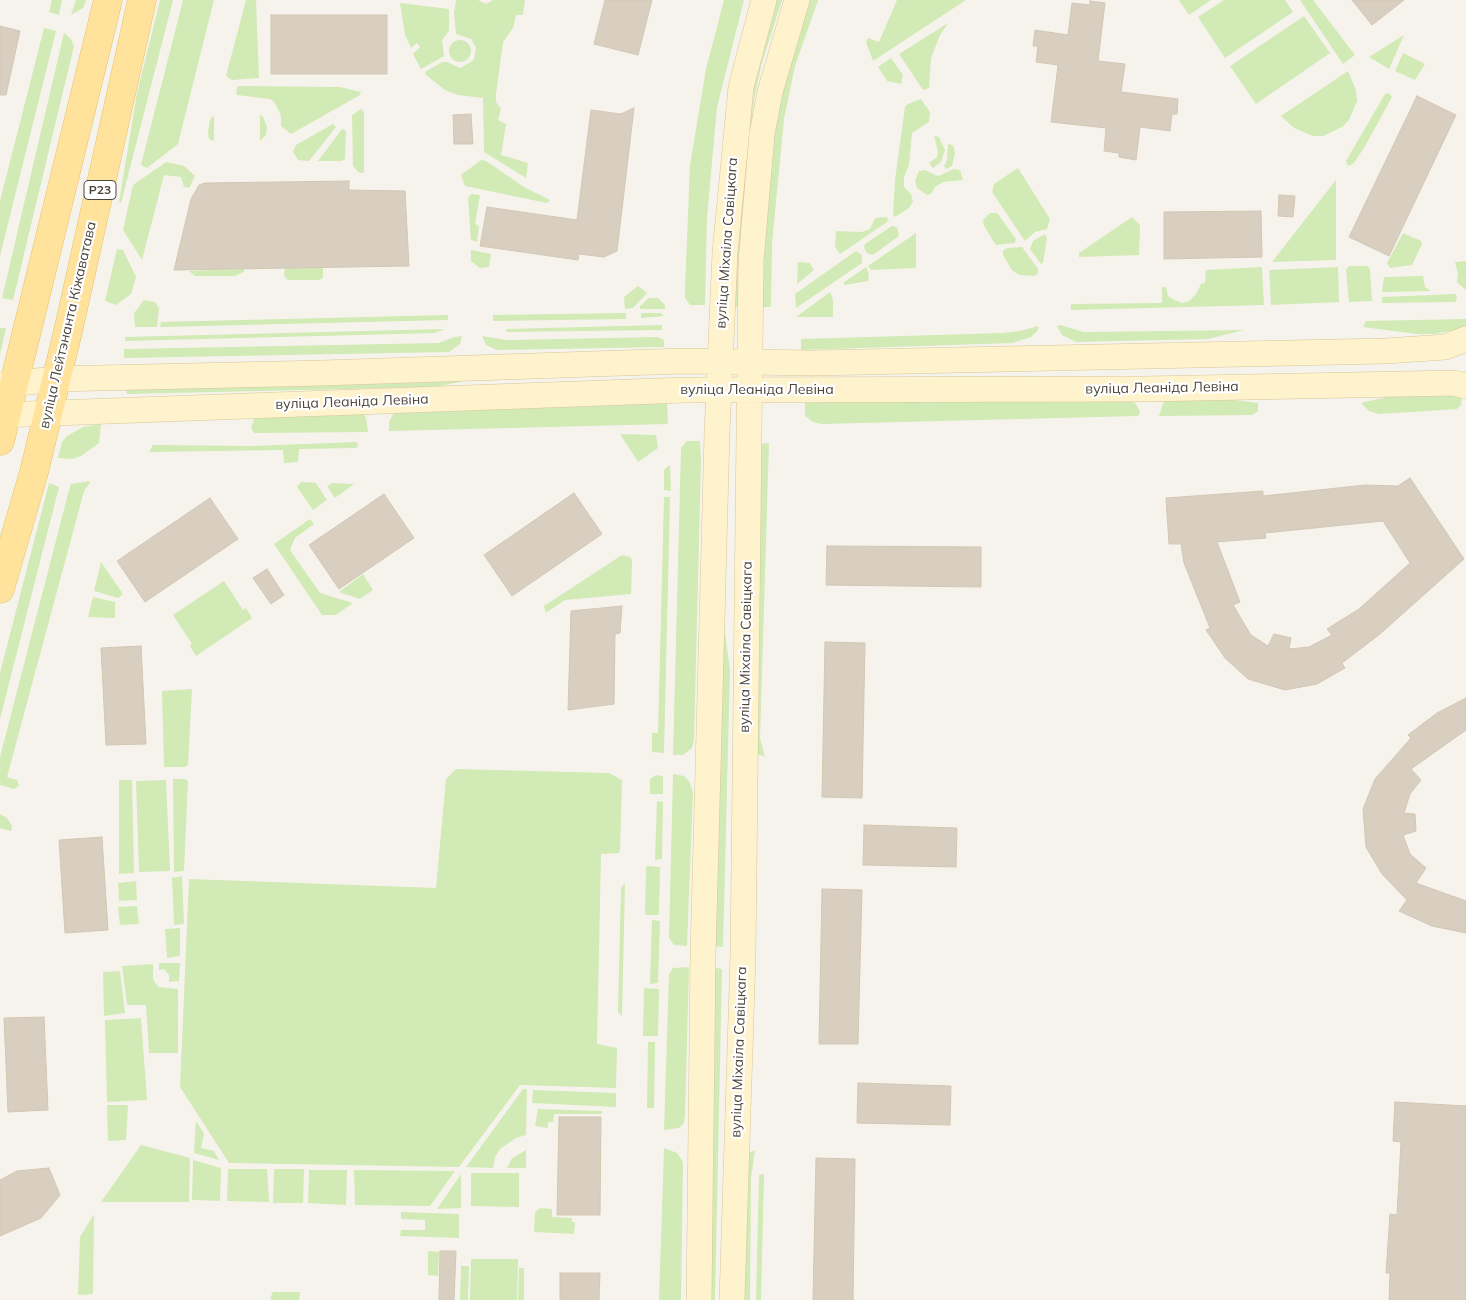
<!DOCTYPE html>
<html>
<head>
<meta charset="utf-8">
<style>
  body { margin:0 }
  canvas { display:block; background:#f6f3ec }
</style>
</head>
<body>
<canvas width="1466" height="1300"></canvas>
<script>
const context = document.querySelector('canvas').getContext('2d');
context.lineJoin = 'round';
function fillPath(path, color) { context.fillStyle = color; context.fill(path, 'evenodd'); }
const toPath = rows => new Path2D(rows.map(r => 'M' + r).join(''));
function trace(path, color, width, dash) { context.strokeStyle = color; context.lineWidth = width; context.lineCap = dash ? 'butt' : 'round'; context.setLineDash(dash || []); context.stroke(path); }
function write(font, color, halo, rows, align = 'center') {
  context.font = font + ' Mulish,sans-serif'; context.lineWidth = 4.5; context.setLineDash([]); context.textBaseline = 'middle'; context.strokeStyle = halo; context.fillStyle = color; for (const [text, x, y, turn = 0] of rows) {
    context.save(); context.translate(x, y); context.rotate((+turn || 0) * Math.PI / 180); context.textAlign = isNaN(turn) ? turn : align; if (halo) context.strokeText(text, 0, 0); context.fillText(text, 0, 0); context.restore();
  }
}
fillPath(toPath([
  [52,0,62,0,59,15,49,12],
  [76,0,86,0,83,8,71,15],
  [160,0,173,0,121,203,119,202,137,93],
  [183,0,214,0,178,144,147,168,141,165],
  [246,0,256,0,259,78,232,80,226,76],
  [456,0,478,0,486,4,493,0,525,0,523,15,516,15,513,28,503,42,496,94,496,102,501,109,498,120,506,124,501,155,528,163,526,178,484,152,483,98,458,95,445,90,426,75,425,72,442,62,447,62,460,68,474,60,476,48,471,39,456,34,454,13],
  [724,0,744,0,717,107,707,217,705,305,690,305,685,298,685,289,690,165,706,69],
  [770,0,782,0,761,66,754,100,743,196,740,307,735,307,734,254,747,118],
  [807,0,818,0,795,66,784,119,772,243,771,307,762,307,767,184,775,123],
  [897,0,966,0,873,61,866,42,868,38,879,42],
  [1179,0,1211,0,1189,15],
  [1224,0,1285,0,1293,12,1225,58,1198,17],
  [1300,0,1313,0,1355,55,1343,64],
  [400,3,449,9,449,31,442,40,444,56,421,69,413,54,420,47,417,43,411,48,405,35],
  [1304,16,1330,53,1256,104,1230,66],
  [948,23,940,35,931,58,929,88,923,90,899,54],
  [44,28,56,31,0,256,0,201],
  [64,33,71,39,74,46,13,300,2,298],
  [1404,35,1389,69,1369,57],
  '449 51a11 11 0 1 1 22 0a11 11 0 1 1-22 0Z',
  [1403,53,1425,64,1415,80,1395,71],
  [891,58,903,75,901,84,887,81,878,67],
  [1348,71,1356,90,1357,101,1349,120,1342,127,1323,136,1313,136,1294,128,1281,116],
  [238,86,340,87,361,92,360,95,291,134,281,126,281,116,275,103,270,99,237,95,236,91],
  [1389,93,1392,97,1364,148,1353,164,1348,166,1346,161,1385,94],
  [921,99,930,112,929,122,912,133,909,165,904,177,904,187,911,194,913,201,909,208,895,217,893,214,895,180,905,107,908,104],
  [361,109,364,112,364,173,359,173,353,166,352,115],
  [214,115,214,141,209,139,208,133,210,120],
  [260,115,263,117,267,127,266,135,260,141],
  [333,124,336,127,309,161,298,160,293,152,296,145],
  [342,129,346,131,345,159,342,161,318,161],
  [934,136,939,137,945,150,941,162,933,168,929,163,937,157,938,152],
  [948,144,953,145,955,153,952,166,946,169,944,166,947,160],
  [481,160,486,161,524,187,550,200,547,203,465,186,461,175],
  [166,162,184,166,195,176,189,188,184,187,181,177,164,175,142,260,123,230,133,185],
  [1018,168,1050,219,1047,229,1035,232,1025,241,992,192,994,184],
  [954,169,960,170,963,180,943,182,935,187,931,194,927,195,917,188,915,181,919,171,925,170,938,176],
  [1336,180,1336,260,1272,262],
  [471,194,480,195,475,224,479,226,477,242,471,240,468,198],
  [990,213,997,213,1016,239,1015,243,996,245,984,226,983,220],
  [887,217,888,220,887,222,840,254,835,247,836,231,862,232,870,229,875,218],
  [1132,217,1140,225,1139,255,1079,257,1079,253],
  [892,226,897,227,899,236,873,255,867,253,864,248,865,244],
  [916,233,916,268,871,270,868,266],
  [1403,233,1421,241,1422,244,1412,265,1390,268,1387,263],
  [1045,234,1047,238,1043,263,1041,264,1030,249,1033,241],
  [1022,247,1038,269,1038,273,1034,276,1019,275,1012,270,1003,255,1003,251,1007,248],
  [117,249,123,250,136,277,131,294,116,305,105,301],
  [471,250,491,254,489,267,480,268,471,261],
  [856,251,862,255,862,263,796,308,795,294],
  [1466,261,1466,290,1457,282,1458,274,1455,262],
  [798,262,810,263,814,270,797,284],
  [1349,266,1368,266,1370,270,1372,301,1349,302,1346,270],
  [866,267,869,274,868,281,845,285,843,283],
  [1262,267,1264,305,1071,310,1071,304,1162,303,1162,287,1166,287,1168,296,1174,300,1182,303,1189,301,1196,294,1201,284,1205,283,1206,270],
  [1338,267,1339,302,1271,305,1269,270],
  [285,268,323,268,323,278,319,280,288,280,284,276],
  [244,269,244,272,235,276,195,276,189,271],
  [1423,276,1425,287,1431,291,1382,292,1384,277],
  [638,286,647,293,633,308,625,309,624,297],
  [830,292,833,300,833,317,796,317],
  [1456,294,1457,299,1455,302,1382,303,1382,297],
  [649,298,658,298,665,305,665,309,640,309,640,306],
  [144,300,155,302,159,308,157,327,135,327,134,313],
  [626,313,626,319,493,321,493,315],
  [641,313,661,313,664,316,641,318],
  [448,315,448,320,160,327,161,322],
  [1466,319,1466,326,1461,329,1434,334,1417,334,1363,327,1366,321],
  [662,325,662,330,507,332,506,329],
  [1060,325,1084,332,1244,330,1208,339,1076,342,1062,335,1057,326],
  [1038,326,1038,330,1031,337,1012,343,801,350,801,339,1003,333,1020,331],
  [0,328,6,328,0,355],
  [445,329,434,333,125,341,125,337],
  [462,336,460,344,449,352,124,358,124,349,439,343,454,337],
  [482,336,507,340,658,337,664,340,664,347,497,350,486,345],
  [664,370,665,374,478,378,435,387,127,394,126,389],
  [1458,392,1462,398,1461,405,1457,409,1379,414,1369,411,1361,403,1395,395],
  [1190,394,1258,403,1258,411,1252,415,1159,416,1163,403,1168,397],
  [1132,398,1140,411,1138,416,822,424,813,422,805,416,805,403,921,399],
  [667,403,668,424,389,431,389,422,394,412],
  [287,411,363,413,366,418,368,432,254,433,251,428,254,419],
  [101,424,99,443,81,456,72,459,58,458,62,442,67,436,83,427],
  [620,434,656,435,658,448,638,462],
  [687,441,700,441,701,460,694,740,692,748,683,755,673,755,681,448],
  [356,442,358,444,357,448,299,449,298,462,284,463,283,450,149,452,153,445,253,446],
  [769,443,760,738,765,757,757,754,757,444],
  [670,465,671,491,664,490,664,470],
  [91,481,84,491,7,777,17,780,19,786,14,789,0,785,0,757,69,490,71,484],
  [301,482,316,483,327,500,313,510,297,487],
  [49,483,59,487,0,719,0,673],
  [332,483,354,484,335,498,327,486],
  [664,497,670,497,664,753,652,752,652,733,658,733],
  [310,519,314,524,295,538,290,550,320,593,353,603,336,615,322,615,274,544],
  [622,555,630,557,632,560,631,594,565,600,546,613,544,606],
  [101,562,123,594,118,598,94,591],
  [363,574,373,590,360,599,339,592],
  [224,581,243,610,246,608,252,618,196,656,190,646,192,644,173,615],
  [93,597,115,602,115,618,88,617],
  [724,626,730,670,723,947,712,946],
  [192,689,188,765,185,767,164,767,162,691],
  [456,769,609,773,622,780,620,850,619,853,601,854,597,1044,617,1048,616,1088,520,1085,459,1167,229,1163,180,1087,189,879,436,888,446,779],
  [673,774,684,776,689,781,693,792,687,946,674,945,669,938],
  [656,775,663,776,663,794,650,794,650,779],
  [173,779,185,779,188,781,184,871,174,872],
  [119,780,132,780,134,873,119,874],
  [166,780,170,871,139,872,136,781],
  [657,801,663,802,662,859,655,860],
  [0,814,7,818,12,826,11,831,0,828],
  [646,866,660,867,659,915,645,915],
  [182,876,184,924,174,925,172,878],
  [136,881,137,900,119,901,118,883],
  [625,883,622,1016,618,1012,621,888],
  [137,906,139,924,120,925,118,907],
  [652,920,660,921,658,983,650,984],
  [180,928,180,956,167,958,165,929],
  [159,963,180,963,179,981,169,982,169,975,164,969,159,970],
  [153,964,153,979,158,987,178,989,178,1053,149,1053,146,1005,127,1005,122,966],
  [689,967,685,1114,684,1123,679,1128,664,1130,669,974,673,968],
  [711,967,722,969,715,1300,712,1300,706,1234],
  [120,971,125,1013,104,1016,103,972],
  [644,988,659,989,658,1036,643,1036],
  [141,1018,147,1100,107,1102,105,1020],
  [648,1042,655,1042,654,1108,647,1108],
  [523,1089,527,1089,526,1135,516,1138,500,1149,495,1157,493,1168,466,1167],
  [533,1090,616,1093,616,1107,532,1103],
  [107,1105,128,1105,126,1140,108,1141],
  [538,1109,602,1111,602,1114,554,1114,553,1122,548,1122,548,1128,535,1126],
  [196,1121,204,1134,201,1148,214,1151,219,1160,194,1153],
  [141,1145,190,1158,189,1202,101,1202],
  [664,1148,677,1153,683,1162,681,1300,659,1300],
  [526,1150,526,1168,507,1168,512,1158],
  [755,1150,751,1178,750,1300,737,1300,749,1153],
  [193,1160,221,1168,220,1201,192,1200],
  [228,1169,267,1169,269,1202,227,1201],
  [274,1169,304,1169,303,1203,273,1203],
  [309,1170,347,1170,346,1205,308,1203],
  [354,1170,455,1171,430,1206,355,1205],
  [471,1173,519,1173,519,1207,471,1206],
  [461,1174,461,1208,437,1209],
  [764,1174,761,1300,756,1300,759,1175],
  [540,1208,552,1209,552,1217,572,1218,572,1222,575,1222,574,1234,534,1232,535,1212],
  [401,1212,459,1214,459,1238,400,1236,401,1230,425,1230,425,1220,401,1219],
  [94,1214,93,1294,78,1295,80,1237],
  [428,1251,439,1252,438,1276,428,1275],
  [471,1259,518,1259,517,1300,470,1300],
  [461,1266,469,1266,468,1300,460,1300],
  [519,1268,524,1268,524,1300,518,1300],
  [273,1292,300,1292,299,1300,272,1300,270,1298]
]), '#d2eab5');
const building = toPath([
  [605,0,652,0,638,55,594,44,605,0],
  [1352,0,1404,0,1372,25,1352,0],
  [1090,1,1105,3,1098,61,1125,64,1121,92,1178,99,1177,114,1172,114,1170,131,1140,127,1136,160,1119,157,1119,153,1104,151,1106,128,1051,122,1058,65,1036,62,1038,46,1033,46,1035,30,1068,35,1072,3,1090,5,1090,1],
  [271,15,387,15,387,74,271,74,271,15],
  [0,26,20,31,6,95,0,95,0,26],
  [1417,96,1456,115,1389,256,1349,237,1417,96],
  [634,108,617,251,604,257,579,254,578,260,480,246,487,207,577,220,591,110,621,114,634,108],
  [471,114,473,144,454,144,453,115,471,114],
  [349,181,349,190,405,191,409,266,174,270,191,199,199,185,205,183,349,181],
  [1279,195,1295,196,1293,217,1278,216,1279,195],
  [1261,211,1262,257,1164,259,1164,212,1261,211],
  [1410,478,1464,559,1380,634,1342,663,1345,668,1317,684,1285,690,1248,679,1225,658,1206,630,1210,628,1184,563,1181,544,1169,544,1166,498,1263,491,1263,496,1365,485,1398,486,1410,478],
  [1383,521,1410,563,1359,609,1327,629,1332,635,1309,647,1289,649,1291,638,1274,634,1268,646,1251,635,1233,605,1240,602,1217,542,1266,538,1265,533,1383,521],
  [574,493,602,534,512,596,484,555,574,493],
  [384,494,414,538,339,589,309,545,384,494],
  [210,498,238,539,145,602,117,561,210,498],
  [827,546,981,547,981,587,826,585,827,546],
  [267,569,284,595,271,604,253,578,267,569],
  [622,606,620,633,615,634,614,704,568,710,571,611,622,606],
  [825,642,865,643,862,798,822,797,825,642],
  [141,646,146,744,106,745,101,648,141,646],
  [1466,698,1466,730,1411,769,1421,780,1410,794,1404,813,1415,814,1416,831,1403,835,1410,854,1426,868,1416,883,1466,901,1466,933,1432,926,1399,911,1407,900,1382,874,1366,847,1363,809,1375,779,1411,738,1408,735,1437,713,1466,698],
  [864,825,957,828,956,867,863,865,864,825],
  [102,837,108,930,65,933,59,840,102,837],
  [822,889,862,890,858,1044,819,1044,822,889],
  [44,1017,48,1110,8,1112,4,1018,44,1017],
  [858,1083,951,1086,950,1125,857,1123,858,1083],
  [1395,1102,1466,1106,1466,1300,1389,1300,1390,1273,1386,1273,1390,1214,1397,1215,1401,1142,1393,1141,1395,1102],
  [559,1117,601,1117,600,1215,557,1215,559,1117],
  [816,1158,855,1159,853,1300,813,1300,816,1158],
  [49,1168,60,1195,41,1218,0,1236,0,1180,17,1171,49,1168],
  [440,1251,456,1251,454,1300,439,1300,440,1251],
  [560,1273,600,1273,599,1300,560,1300,560,1273]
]);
fillPath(building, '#d8cfc1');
trace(building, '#d3c7b4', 1);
const secondary = toPath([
  [0,385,55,379,322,373,683,361,814,363,1386,351,1445,347,1466,339],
  [0,415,685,390,1145,389,1454,383,1466,386],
  [699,1300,703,955,717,433,725,253,741,87,764,0],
  [732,1300,743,955,751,261,762,134,770,92,797,0]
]);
const primary = toPath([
  [0,441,108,0],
  [0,589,34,472,69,327,142,0]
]);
trace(secondary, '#d6c79b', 26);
trace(primary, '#e6c16a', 29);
trace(secondary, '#fff3cd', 25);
trace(primary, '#ffe39c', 28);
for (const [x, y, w] of [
  [100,190,32]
]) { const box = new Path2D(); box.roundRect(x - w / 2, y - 9.5, w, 19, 4); context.fillStyle = '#fff'; context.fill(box); trace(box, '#4b4439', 1); }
write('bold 12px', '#4b4439', null, [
  ["Р23",100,190]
]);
write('14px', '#4b4439', '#fff', [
  ["вуліца Міхаіла Савіцкага",727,243,-86],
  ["вуліца Лейтэнанта Кіжаватава",68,325,-77],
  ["вуліца Леаніда Левіна",1162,388,-1],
  ["вуліца Леаніда Левіна",757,390],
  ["вуліца Леаніда Левіна",352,402,-2],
  ["вуліца Міхаіла Савіцкага",746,647,-89],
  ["вуліца Міхаіла Савіцкага",739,1052,-88]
]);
</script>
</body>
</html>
